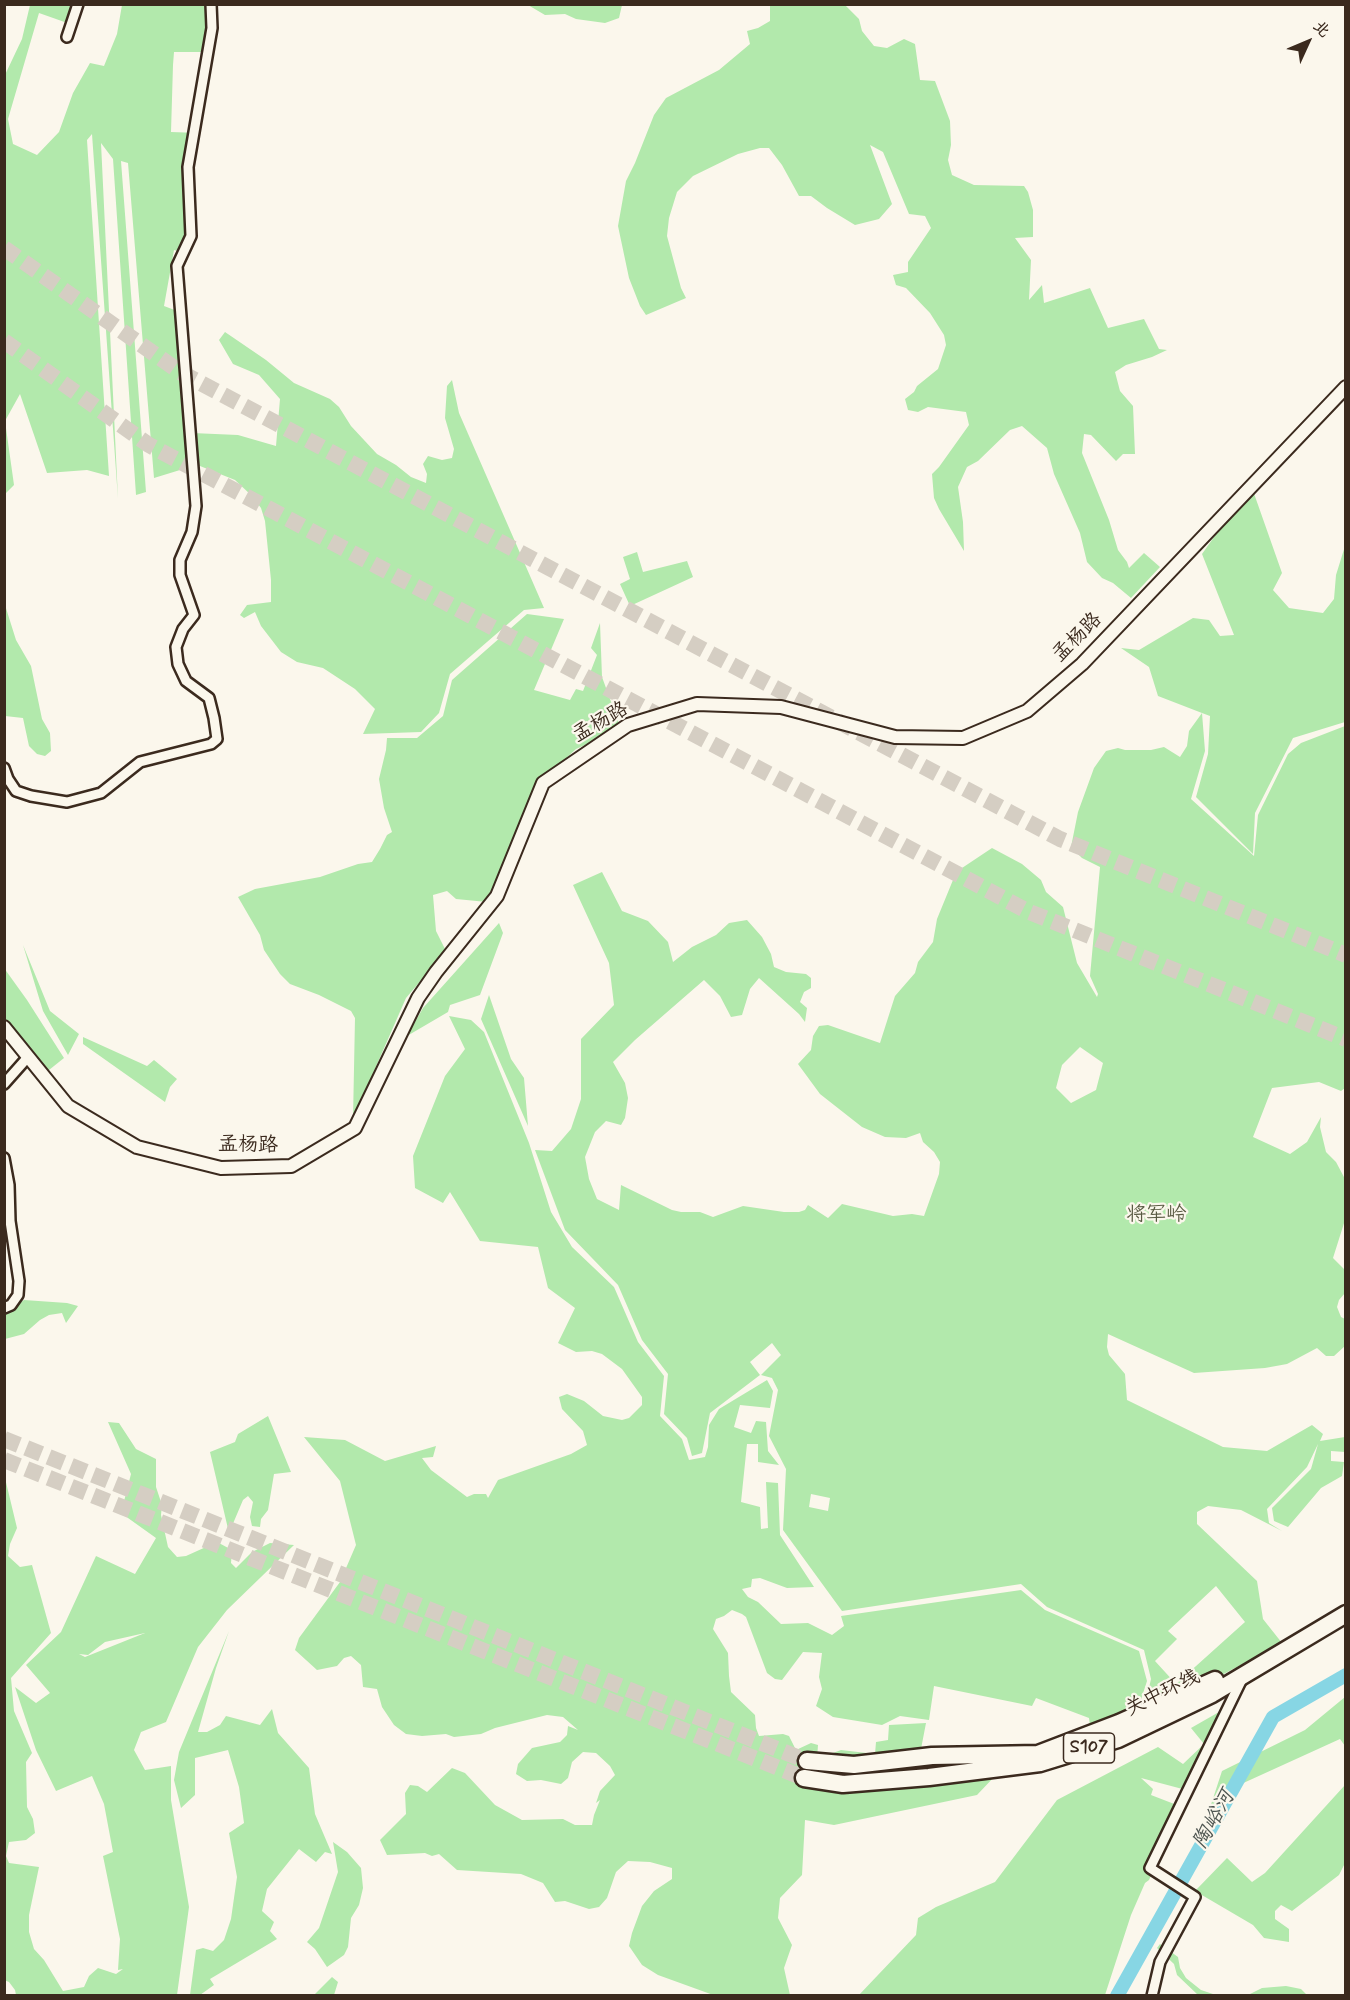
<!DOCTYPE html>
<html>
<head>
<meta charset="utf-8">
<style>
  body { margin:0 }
  #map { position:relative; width:1350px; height:2000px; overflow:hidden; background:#fbf7ec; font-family:Mynerve,"LXGW WenKai TC",sans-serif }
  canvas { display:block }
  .frame { position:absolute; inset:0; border:6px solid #3b2a1e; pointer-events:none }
  .north { position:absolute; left:1278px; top:12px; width:60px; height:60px; -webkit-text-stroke:4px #fbf7ec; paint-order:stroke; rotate:46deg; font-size:16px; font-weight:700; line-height:24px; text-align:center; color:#3b2a1e }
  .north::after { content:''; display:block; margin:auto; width:21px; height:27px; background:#3b2a1e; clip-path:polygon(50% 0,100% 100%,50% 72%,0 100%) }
</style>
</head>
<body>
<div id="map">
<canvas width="1350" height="2000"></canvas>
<div class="frame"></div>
<div class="north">北</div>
</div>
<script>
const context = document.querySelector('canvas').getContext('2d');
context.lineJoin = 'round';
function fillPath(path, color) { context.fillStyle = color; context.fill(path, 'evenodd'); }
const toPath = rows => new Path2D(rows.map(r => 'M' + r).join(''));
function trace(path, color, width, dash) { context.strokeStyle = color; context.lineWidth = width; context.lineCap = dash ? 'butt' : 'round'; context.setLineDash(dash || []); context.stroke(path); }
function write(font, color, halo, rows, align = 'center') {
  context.font = font + ' Mynerve,"LXGW WenKai TC",sans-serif'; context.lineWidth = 4.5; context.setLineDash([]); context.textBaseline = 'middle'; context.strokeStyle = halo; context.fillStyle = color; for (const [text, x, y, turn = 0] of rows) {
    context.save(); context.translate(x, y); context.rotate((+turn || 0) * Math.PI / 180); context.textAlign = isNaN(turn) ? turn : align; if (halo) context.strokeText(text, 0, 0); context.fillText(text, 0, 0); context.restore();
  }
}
fillPath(toPath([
  [30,5,80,5,73,25,39,13,8,119,13,144,37,155,59,132,73,93,90,63,104,66,117,34,122,5,209,5,205,52,174,52,173,65,171,132,199,133,192,173,196,233,188,254,174,250,164,306,185,314,192,433,238,435,276,446,280,399,259,375,233,364,219,340,225,332,266,360,294,383,330,399,339,407,351,426,377,454,396,465,411,477,426,483,427,474,423,464,428,456,442,460,452,458,454,449,445,418,447,386,452,380,459,413,544,608,524,610,450,674,439,713,421,732,363,734,375,709,355,689,323,668,297,662,281,652,261,626,255,612,244,618,240,615,247,605,271,602,271,580,265,521,261,508,252,496,235,480,200,466,193,466,154,478,128,163,121,161,146,492,136,495,113,159,101,143,118,499,92,134,87,140,109,476,87,470,47,473,20,394,5,421,14,485,5,494,4,77,22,39],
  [528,5,622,5,619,18,605,23,576,19,565,14,545,15],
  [770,5,845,5,859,19,862,31,874,46,887,48,904,39,915,44,920,80,935,81,950,121,951,145,948,160,952,175,974,185,1024,186,1028,192,1033,210,1033,237,1015,238,1031,260,1029,300,1042,285,1044,303,1090,288,1108,328,1144,319,1159,349,1167,350,1152,357,1126,365,1115,372,1120,391,1133,406,1135,454,1123,454,1116,461,1091,435,1084,434,1082,453,1109,520,1118,550,1127,562,1129,568,1144,553,1160,567,1131,598,1113,583,1102,578,1087,562,1080,533,1054,474,1047,448,1022,426,1010,430,978,461,967,467,958,487,963,522,964,551,939,509,934,498,932,474,939,467,969,425,966,412,928,407,918,412,908,410,905,399,914,392,917,386,938,369,946,345,944,335,930,313,906,288,896,285,893,275,908,272,908,262,931,228,925,216,909,214,883,152,870,145,892,204,879,219,855,225,827,208,811,196,799,196,782,165,769,148,760,148,738,154,693,176,677,192,669,218,667,236,681,288,686,298,646,315,640,306,629,278,618,226,626,181,635,163,654,115,666,98,719,70,750,44,747,31,758,28,770,21],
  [1251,485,1282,573,1273,590,1289,608,1323,613,1334,599,1336,575,1345,546,1345,722,1293,738,1255,813,1253,854,1196,797,1208,754,1210,716,1202,713,1205,751,1191,799,1254,856,1258,815,1288,754,1301,743,1345,726,1345,1088,1341,1091,1319,1082,1272,1088,1253,1137,1290,1154,1307,1142,1321,1117,1320,1127,1326,1152,1336,1162,1345,1179,1345,1220,1333,1258,1345,1270,1345,1293,1339,1300,1337,1307,1341,1317,1345,1319,1345,1346,1334,1356,1326,1356,1317,1348,1287,1364,1265,1368,1194,1373,1108,1334,1107,1347,1109,1355,1125,1374,1127,1400,1223,1447,1267,1451,1312,1425,1323,1434,1320,1441,1345,1437,1345,1452,1331,1451,1331,1461,1344,1462,1342,1476,1321,1488,1288,1527,1274,1521,1272,1508,1311,1469,1318,1444,1307,1467,1267,1509,1269,1523,1282,1531,1241,1510,1208,1506,1197,1512,1197,1524,1257,1581,1263,1619,1282,1643,1186,1694,1143,1714,1151,1679,1144,1650,1047,1607,1021,1584,842,1611,783,1530,786,1469,769,1436,778,1390,772,1378,761,1375,781,1355,772,1343,750,1362,760,1375,710,1413,702,1453,692,1456,687,1438,664,1414,668,1374,642,1340,618,1285,565,1230,535,1150,552,1151,571,1129,581,1099,581,1039,614,1005,609,963,573,885,602,872,622,911,648,921,668,942,673,962,692,947,716,935,729,923,747,920,762,937,771,954,774,967,786,972,806,974,811,978,811,988,804,992,800,1002,807,1008,805,1022,799,1014,759,978,750,989,742,1015,731,1017,720,996,704,980,635,1040,613,1062,625,1083,628,1098,625,1118,621,1125,606,1121,595,1132,585,1157,589,1179,597,1199,619,1210,621,1185,672,1210,681,1212,700,1212,713,1217,743,1206,784,1212,799,1212,805,1210,808,1205,828,1218,842,1204,893,1216,912,1214,924,1216,939,1174,940,1162,934,1152,923,1142,920,1133,906,1138,885,1137,862,1127,820,1094,798,1064,811,1050,813,1036,819,1026,828,1025,880,1043,895,996,915,973,918,962,933,942,937,919,953,880,962,868,992,848,1022,864,1041,880,1046,892,1063,907,1077,963,1097,997,1098,994,1090,976,1100,867,1082,858,1071,847,1078,812,1094,768,1106,751,1118,748,1125,750,1151,750,1164,747,1180,757,1187,746,1189,731,1202,713,1158,696,1149,667,1121,648,1139,650,1193,618,1209,620,1220,636,1234,635,1202,554],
  [1080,1047,1103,1063,1096,1090,1071,1103,1056,1088,1062,1065],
  [811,1494,830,1498,828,1511,809,1507],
  [1216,1586,1245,1622,1176,1684,1155,1661,1177,1639,1168,1631],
  [637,552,643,572,687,561,693,577,630,606,620,584,630,579,623,557],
  [5,605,16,640,31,666,42,719,50,733,51,751,45,756,37,754,29,746,23,718,5,716],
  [527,614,564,619,534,690,570,700,576,689,583,691,597,655,591,648,600,623,602,677,621,729,576,749,549,774,493,895,487,902,456,899,447,891,433,895,436,931,446,951,406,998,353,1119,355,1018,351,1011,319,995,290,984,280,974,264,950,260,935,238,897,255,889,320,877,358,864,372,862,380,849,387,835,392,832,384,808,379,779,386,750,387,738,417,738,443,716,452,680],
  [499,923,503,933,480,995,450,1005,448,1012,407,1036,423,1008],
  [23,945,50,1011,79,1034,68,1055,43,1011],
  [4,968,27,1000,64,1058,44,1074,5,1023],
  [489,995,511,1059,524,1078,528,1126,481,1019],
  [449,1016,471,1020,484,1032,529,1143,551,1212,572,1247,614,1287,638,1342,664,1376,660,1416,682,1439,689,1460,705,1457,708,1447,709,1425,719,1409,767,1380,773,1391,770,1408,740,1405,734,1427,751,1433,756,1421,766,1422,768,1451,779,1465,758,1462,758,1444,747,1444,741,1502,760,1507,761,1529,768,1528,766,1482,778,1483,780,1535,814,1587,787,1588,760,1578,752,1579,751,1587,742,1589,748,1597,758,1602,781,1624,808,1623,832,1635,844,1626,841,1616,1021,1590,1045,1610,1139,1651,1147,1681,1135,1718,1091,1734,1089,1718,1036,1698,1032,1706,934,1686,929,1720,900,1716,882,1725,833,1717,816,1706,822,1689,819,1677,822,1653,803,1652,782,1680,775,1679,767,1673,746,1617,742,1614,732,1610,724,1616,716,1619,713,1629,728,1653,729,1676,731,1692,755,1715,756,1728,759,1736,783,1734,789,1736,796,1750,811,1743,818,1745,817,1759,841,1750,875,1754,876,1742,888,1740,889,1725,926,1723,921,1749,890,1775,821,1775,824,1790,858,1791,995,1776,977,1795,834,1825,805,1820,802,1875,780,1898,778,1918,792,1945,784,1968,790,1995,716,1996,658,1975,642,1965,629,1946,632,1933,642,1906,654,1891,672,1879,672,1868,650,1862,628,1861,616,1872,607,1898,599,1907,589,1909,565,1901,555,1902,543,1883,521,1874,457,1870,439,1854,432,1856,425,1853,387,1855,380,1840,406,1814,405,1793,410,1785,418,1786,427,1792,452,1768,465,1773,495,1805,522,1820,563,1819,575,1825,592,1825,594,1815,600,1800,596,1803,600,1791,615,1775,610,1766,596,1753,583,1752,572,1762,568,1778,561,1784,541,1780,527,1781,516,1774,518,1764,532,1748,560,1742,567,1735,568,1726,578,1730,563,1717,547,1715,495,1728,481,1734,454,1737,446,1734,422,1736,406,1734,394,1725,382,1707,377,1689,363,1687,361,1665,351,1656,344,1658,337,1666,317,1670,295,1650,299,1638,340,1582,356,1545,340,1481,304,1437,345,1440,385,1461,436,1446,433,1457,422,1458,431,1470,467,1497,474,1494,486,1494,488,1498,498,1480,571,1454,587,1445,583,1431,562,1409,559,1397,567,1394,584,1401,603,1416,622,1420,629,1418,642,1405,642,1397,622,1369,602,1354,592,1351,576,1352,558,1343,575,1308,548,1288,538,1247,480,1241,450,1192,443,1203,415,1188,413,1156,445,1076,465,1049],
  [83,1037,147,1066,154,1060,177,1079,170,1087,165,1102,83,1044],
  [24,1300,67,1303,78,1306,66,1323,62,1313,49,1315,40,1320,24,1334,5,1339,5,1313],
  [268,1416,291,1472,274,1474,268,1510,261,1519,260,1527,252,1526,250,1517,253,1502,248,1496,243,1500,229,1533,210,1452,235,1442,238,1434],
  [108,1422,119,1423,136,1449,156,1459,156,1487,162,1505,161,1515,168,1547,177,1557,186,1556,217,1542,232,1550,231,1563,236,1568,252,1552,270,1543,294,1545,227,1610,198,1647,166,1722,141,1732,134,1750,145,1770,171,1766,171,1800,189,1907,177,1995,16,1995,15,1990,9,1982,4,1980,5,1478,17,1528,10,1544,8,1556,20,1567,32,1565,51,1633,11,1678,14,1711,32,1753,26,1762,27,1807,33,1819,35,1833,26,1840,9,1842,6,1856,9,1863,39,1867,29,1915,29,1932,34,1949,44,1960,63,1991,84,1987,89,1976,98,1968,116,1974,123,1969,118,1970,120,1939,103,1856,113,1852,104,1804,92,1776,56,1791,36,1750,15,1687,36,1703,50,1693,26,1665,61,1632,96,1556,135,1574,156,1538,121,1513,131,1474],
  [145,1633,85,1657,79,1654,88,1655,105,1642],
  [229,1631,216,1668,198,1732,207,1732,220,1725,226,1716,260,1725,272,1709,278,1733,309,1768,315,1814,332,1854,325,1852,316,1862,299,1849,267,1889,262,1911,274,1922,270,1931,277,1939,210,1979,214,1985,200,1995,190,1995,196,1950,203,1948,213,1951,224,1940,231,1919,237,1877,229,1833,244,1823,239,1787,228,1750,195,1758,195,1795,181,1808,174,1780,179,1752],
  [1345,1697,1345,1746,1340,1739,1239,1785,1218,1805,1217,1816,1202,1832,1222,1771,1305,1730],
  [1226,1708,1190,1791,1141,1778,1153,1789,1151,1795,1182,1807,1149,1880,1145,1883,1131,1915,1105,1995,858,1996,916,1935,918,1918,936,1907,995,1882,1057,1800,1158,1747,1183,1764,1204,1744,1191,1728],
  [1345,1785,1345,1863,1339,1875,1292,1911,1281,1905,1275,1911,1275,1919,1289,1929,1289,1942,1264,1938,1253,1925,1195,1891,1227,1858,1252,1882,1265,1873],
  [333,1842,347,1852,361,1868,363,1888,359,1905,351,1918,348,1947,344,1955,327,1967,315,1949,307,1942,319,1928,338,1872],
  [1160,1944,1178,1957,1180,1968,1186,1978,1201,1990,1216,1995,1198,1995,1177,1975,1174,1964,1157,1948],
  [332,1977,338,1982,334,1995,314,1995],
  [1286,1986,1301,1989,1307,1995,1248,1995,1262,1988]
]), '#b2e9ac');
trace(toPath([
  [1117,1996,1273,1717,1346,1675]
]), '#87d6e4', 14);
trace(toPath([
  [4,248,180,372,1060,839,1346,955],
  [4,341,149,445,1027,911,1346,1039],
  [4,1439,807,1761],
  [4,1460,804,1778]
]), '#d5cec3', 16, [16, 8]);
const street = toPath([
  [67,37,78,4],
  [4,768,8,779,16,791,31,796,67,802,101,793,140,762,211,744,217,739,214,718,209,698,186,681,178,664,176,647,183,629,194,615,180,575,180,560,192,532,196,506,177,266,191,236,188,167,212,28,211,4],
  [4,1084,28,1057],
  [4,1158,9,1185,10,1221,19,1281,18,1295,11,1305,4,1308],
  [1152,1996,1160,1962,1195,1897,1150,1868,1242,1679]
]);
const secondary = toPath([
  [4,1027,68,1106,137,1147,221,1168,291,1166,355,1128,418,998,436,972,497,896,543,783,628,725,697,704,781,707,895,737,963,738,1027,711,1082,664,1346,387]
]);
const highway = toPath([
  [807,1761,854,1765,932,1756,1038,1754,1119,1723,1215,1680],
  [804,1778,843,1784,929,1777,1040,1763,1118,1739,1212,1694,1346,1614]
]);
trace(street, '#3b2a1e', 14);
trace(secondary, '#3b2a1e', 16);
trace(highway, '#3b2a1e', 21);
trace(street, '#fbf7ec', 9);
trace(secondary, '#fbf7ec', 12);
trace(highway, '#fbf7ec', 16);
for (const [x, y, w] of [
  [1089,1748,51]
]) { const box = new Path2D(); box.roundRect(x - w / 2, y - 15, w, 30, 4.5); context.fillStyle = '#fbf7ec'; context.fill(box); trace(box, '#3b2a1e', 1.5); }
write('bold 18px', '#3b2a1e', null, [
  ["S107",1089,1748]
]);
write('20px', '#3b2a1e', '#fbf7ec', [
  ["孟杨路",1078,638,-45],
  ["孟杨路",601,723,-30],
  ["孟杨路",248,1146,1],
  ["关中环线",1163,1694,-26]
]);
write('20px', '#595a42', '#fbf7ec', [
  ["将军岭",1156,1216]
]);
write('italic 21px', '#4e5550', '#fbf7ec', [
  ["陶峪河",1215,1820,-61]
]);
</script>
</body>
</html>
